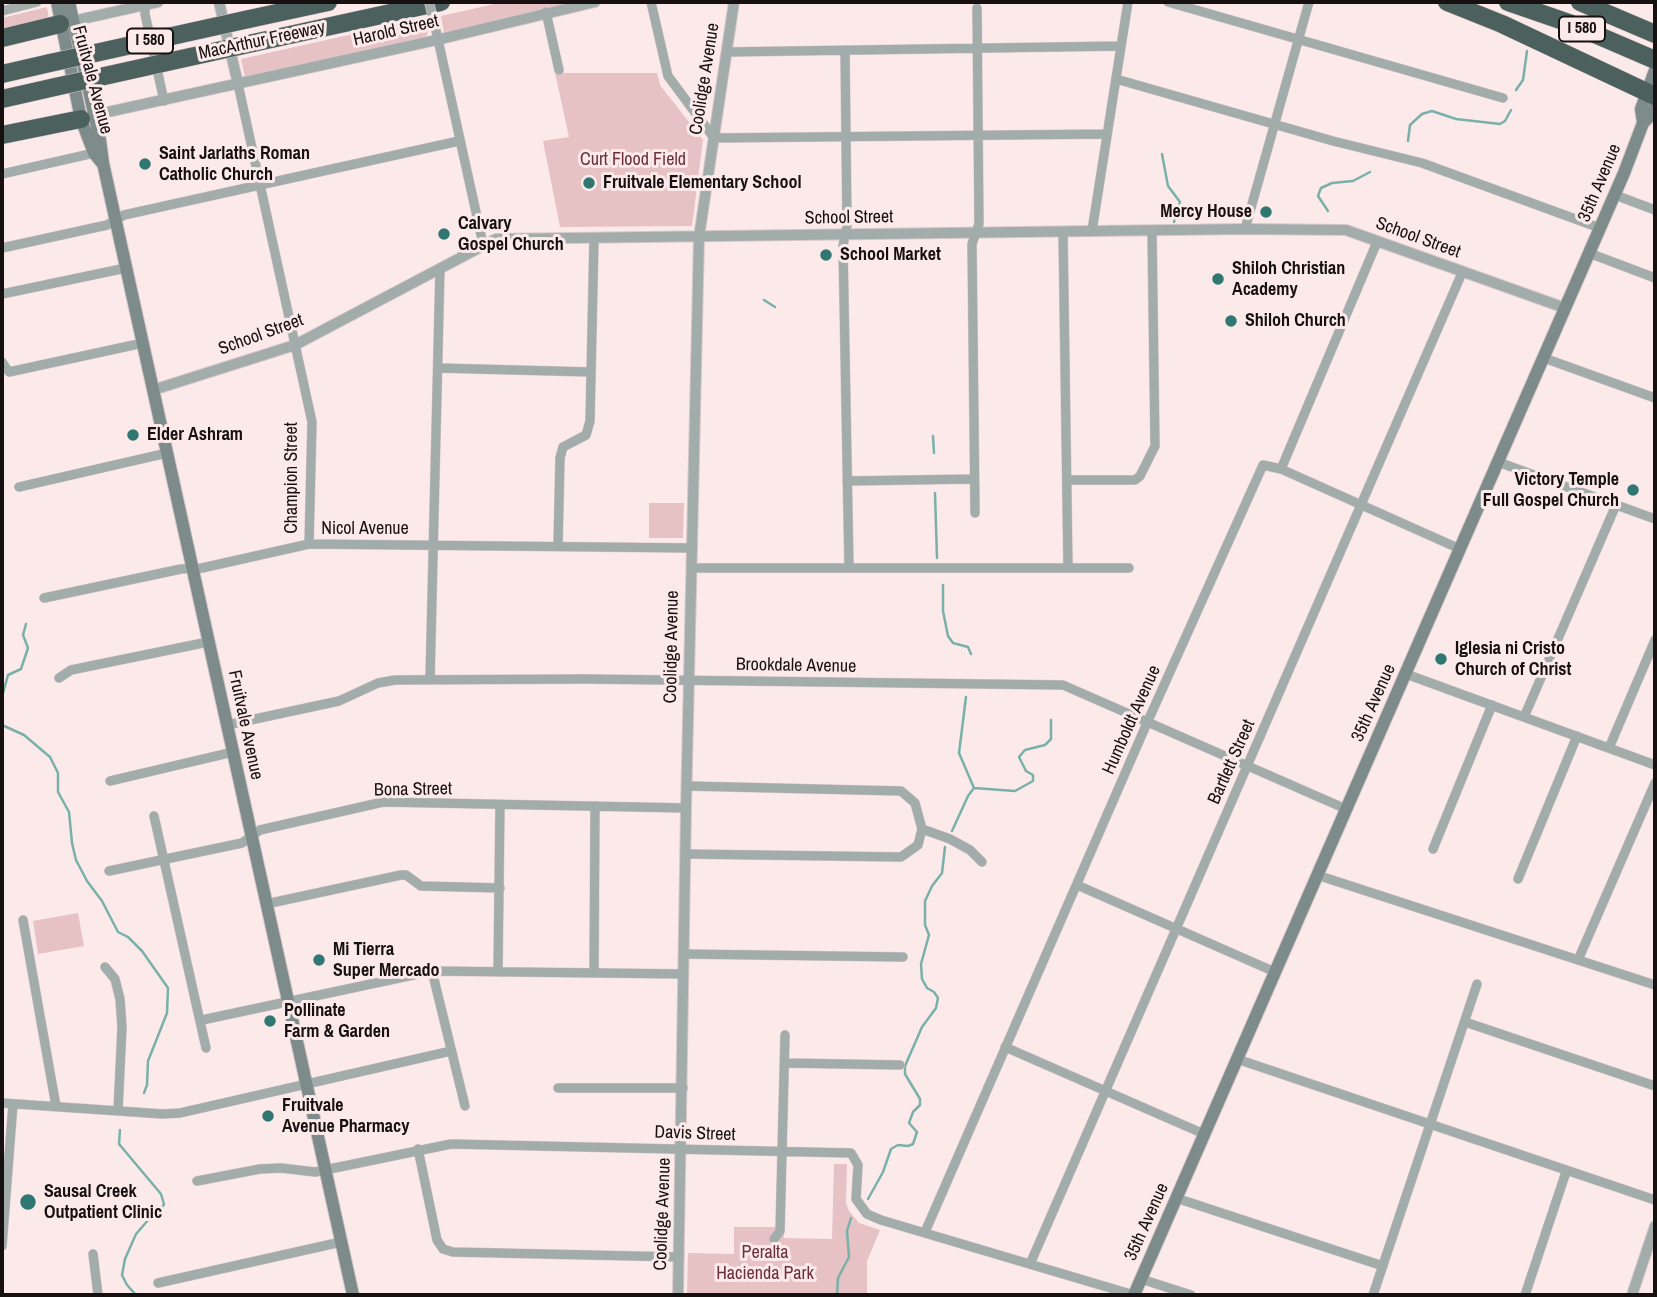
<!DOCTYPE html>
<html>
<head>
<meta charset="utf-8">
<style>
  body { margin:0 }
  #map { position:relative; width:1657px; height:1297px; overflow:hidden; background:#fceaeb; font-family:"Archivo Narrow",sans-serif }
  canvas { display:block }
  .frame { position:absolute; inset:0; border:4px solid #171011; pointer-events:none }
</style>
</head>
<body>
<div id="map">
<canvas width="1657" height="1297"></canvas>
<div class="frame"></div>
</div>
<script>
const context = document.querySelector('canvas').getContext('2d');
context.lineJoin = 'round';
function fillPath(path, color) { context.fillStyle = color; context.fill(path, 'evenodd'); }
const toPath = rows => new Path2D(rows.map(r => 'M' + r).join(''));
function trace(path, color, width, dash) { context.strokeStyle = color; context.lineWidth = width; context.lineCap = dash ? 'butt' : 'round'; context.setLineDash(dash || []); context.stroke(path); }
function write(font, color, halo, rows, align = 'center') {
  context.font = font + ' "Archivo Narrow",sans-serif'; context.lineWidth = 6; context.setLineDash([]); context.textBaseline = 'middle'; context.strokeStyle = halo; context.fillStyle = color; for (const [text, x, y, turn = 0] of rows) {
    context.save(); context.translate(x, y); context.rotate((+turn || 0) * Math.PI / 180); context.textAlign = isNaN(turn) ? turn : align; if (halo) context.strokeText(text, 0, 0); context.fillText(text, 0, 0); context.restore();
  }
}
fillPath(toPath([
  [503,2,573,2,444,33,441,16],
  [47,7,49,20,2,31,2,18],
  [425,18,428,32,426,38,245,77,241,59],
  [555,73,657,73,660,85,703,140,692,226,560,227,543,141,569,137],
  [649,503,684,503,683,538,649,538],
  [78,913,84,946,38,954,33,921],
  [834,1164,847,1164,846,1203,849,1211,859,1223,880,1230,867,1261,867,1295,687,1295,688,1253,734,1254,734,1227,784,1227,784,1238,832,1239]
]), '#e7c2c5');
trace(toPath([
  [1516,90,1523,80,1527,51],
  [1408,141,1410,125,1422,114,1432,111,1456,119,1500,124,1505,121,1511,110],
  [1162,154,1168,186,1180,202,1174,222],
  [1328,211,1318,196,1321,188,1332,183,1353,181,1370,172],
  [764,300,775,307],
  [933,436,934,453],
  [935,493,937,558],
  [943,585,943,611,948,636,953,643,968,647,971,654],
  [2,697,8,675,21,669,28,648,23,635,26,624],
  [966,697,959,753,974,788],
  [2,725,24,735,50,757,58,773,58,792,69,812,72,843,76,860,87,881,102,901,118,932,128,937,142,951,168,988,167,1013,148,1061,147,1085,144,1093],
  [974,788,1015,791,1033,781,1033,775,1026,771,1019,757,1025,750,1045,745,1051,739,1051,720],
  [952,831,968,796,974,788],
  [120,1130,119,1144,161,1194,164,1204,159,1213,149,1219,136,1234,125,1259,122,1275,127,1285,136,1295],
  [868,1199,883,1172,891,1149,898,1145,908,1146,913,1144,917,1132,909,1123,913,1112,920,1105,920,1099,905,1074,905,1066,922,1027,936,1008,938,998,934,992,927,988,922,979,921,964,929,935,925,925,925,901,932,886,942,873,945,847],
  [837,1295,838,1278,849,1257,847,1231,851,1218]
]), '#79b0a9', 2.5);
const minor = toPath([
  [651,2,668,76,714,138,1107,134],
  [1168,2,1503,98],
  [145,4,145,14,164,101],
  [2,11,37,2],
  [546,12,559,70],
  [435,26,483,244],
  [845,50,847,225,843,246,849,567],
  [727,52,1121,46],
  [1116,79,1333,141,1422,163,1600,228],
  [238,84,312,422,309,544],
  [2,174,94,153],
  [1615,195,1655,210],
  [1245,229,1309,2],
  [1092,231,1128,2],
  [1063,232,1068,567],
  [2,248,107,225,124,215,459,141],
  [1589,253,1655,278],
  [2,294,126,268],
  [1544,358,1655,398],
  [2,362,9,372,143,343],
  [439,368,591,372],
  [1498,462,1655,519],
  [1281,469,1460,549],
  [1067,480,1135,480,1140,476,1155,446,1152,231],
  [847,481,974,479],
  [19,487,167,453],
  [975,513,972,244,979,224,977,8],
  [558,546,560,458,563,447,586,435,590,421,594,238],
  [692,568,1129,568],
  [44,598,181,569,202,568,309,544,692,548],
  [1406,674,1655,765],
  [59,678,71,670,208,642],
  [430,680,440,268],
  [1524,717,1616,505],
  [227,725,339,701,378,683,395,680,586,679,1063,685,1346,809],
  [1609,748,1655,640],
  [110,781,233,752],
  [154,816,206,1048],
  [922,829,950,839,970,850,982,862],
  [1433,849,1492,705],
  [685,854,901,857,918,845,922,829,915,803,901,791,687,786],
  [109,871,242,843,260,830,383,802,686,808],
  [1317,875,1655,985],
  [1518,879,1577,736],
  [1077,885,1275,972],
  [266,904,401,875,406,875,421,886,500,888],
  [23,920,56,1106],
  [684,954,903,957],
  [1578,960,1655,783],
  [105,967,115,979,120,999,122,1027,118,1111],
  [432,971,465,1106],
  [498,971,500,805],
  [594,973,595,806],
  [202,1020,432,971,683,974],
  [1465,1022,1655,1086],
  [1005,1047,1204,1134],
  [1237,1059,1655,1200],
  [785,1063,900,1065],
  [558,1088,683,1088],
  [2,1103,163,1114,180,1113,451,1051],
  [418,1149,437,1240,443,1249,453,1252,679,1257],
  [197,1181,260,1169,281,1168,315,1172,451,1144,851,1153,858,1165,856,1199,867,1214,881,1220,1134,1295],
  [1176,1198,1383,1266],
  [925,1232,1147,723,1263,465,1281,469,1377,242],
  [774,1239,780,1231,785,1035],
  [2,1246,13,1104],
  [93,1254,98,1295],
  [1030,1264,1462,273],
  [1141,1279,1191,1295],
  [158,1283,341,1242],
  [1373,1295,1477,984],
  [1525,1295,1566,1172]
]);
const tertiary = toPath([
  [219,2,238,84],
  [73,21,158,2],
  [94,115,432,41,595,2],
  [153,390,295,345,496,239,1245,229,1346,230,1565,308],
  [678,1295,686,808,699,237,734,2],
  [1632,1295,1655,1226]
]);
const secondary = toPath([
  [57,2,81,119,94,153,102,163],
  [69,2,100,140,103,163,353,1295],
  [1643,123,1641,109,1655,70],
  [1134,1295,1624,173,1643,123,1652,114,1655,106]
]);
const motorway = toPath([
  [1447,2,1502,24,1655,96],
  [1508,2,1569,23,1655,60],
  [1580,2,1655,34],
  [249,19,328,2],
  [2,38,60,24],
  [253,43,441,2],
  [2,74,50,63],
  [2,99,55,87],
  [2,135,81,119]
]);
trace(minor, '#d7c7c8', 10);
trace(tertiary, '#d7c7c8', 12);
trace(secondary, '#d7c7c8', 14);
trace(motorway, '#d7c7c8', 19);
trace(minor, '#a2acab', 9);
trace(tertiary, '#a2acab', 10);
trace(secondary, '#7d8c8a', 12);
trace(motorway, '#4c615e', 18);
const minorBridge = toPath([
  [429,2,435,26]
]);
const motorwayBridge = toPath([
  [50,63,249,19],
  [55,87,253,43]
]);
trace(minorBridge, '#d7c7c8', 10, []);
trace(motorwayBridge, '#d7c7c8', 19, []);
trace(minorBridge, '#a2acab', 9);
trace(motorwayBridge, '#4c615e', 18);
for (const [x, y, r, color] of [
  [145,164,7,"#307771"],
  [589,183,7,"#307771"],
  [1266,212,7,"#307771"],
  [444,234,7,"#307771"],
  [826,255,7,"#307771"],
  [1218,279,7,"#307771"],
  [1231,321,7,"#307771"],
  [133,435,7,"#307771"],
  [1633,490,7,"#307771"],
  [1441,659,7,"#307771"],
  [319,960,7,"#307771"],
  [270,1021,7,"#307771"],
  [268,1116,7,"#307771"],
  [28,1202,9,"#307771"]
]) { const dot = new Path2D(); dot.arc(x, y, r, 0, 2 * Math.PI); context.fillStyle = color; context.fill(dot); trace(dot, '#fceaeb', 2.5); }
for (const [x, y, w] of [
  [1582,29,46],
  [150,41,46]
]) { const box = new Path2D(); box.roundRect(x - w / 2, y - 12.5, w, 25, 5); context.fillStyle = '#fceaeb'; context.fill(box); trace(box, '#171011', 2); }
write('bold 16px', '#171011', null, [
  ["I 580",1582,29],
  ["I 580",150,41]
]);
write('18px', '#171011', '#fceaeb', [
  ["Harold Street",396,31,-13],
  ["MacArthur Freeway",262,41,-12],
  ["Coolidge Avenue",705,79,-81],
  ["Fruitvale Avenue",92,80,75],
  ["35th Avenue",1600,183,-67],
  ["School Street",849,218,-1],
  ["School Street",1418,238,20],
  ["School Street",261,335,-20],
  ["Champion Street",292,478,-90],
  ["Nicol Avenue",365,529],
  ["Coolidge Avenue",672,647,-89],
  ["Brookdale Avenue",796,666,1],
  ["35th Avenue",1374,703,-66],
  ["Humboldt Avenue",1132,720,-66],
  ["Fruitvale Avenue",245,725,78],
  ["Bartlett Street",1232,762,-66],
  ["Bona Street",413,790,-1],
  ["Davis Street",695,1134,2],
  ["Coolidge Avenue",663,1214,-88],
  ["35th Avenue",1147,1222,-66]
]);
write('bold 18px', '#171011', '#fceaeb', [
  ["Saint Jarlaths Roman",159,154],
  ["Catholic Church",159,175],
  ["Fruitvale Elementary School",603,183],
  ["Mercy House",1252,212,"right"],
  ["Calvary",458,224],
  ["Gospel Church",458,245],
  ["School Market",840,255],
  ["Shiloh Christian",1232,269],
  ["Academy",1232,290],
  ["Shiloh Church",1245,321],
  ["Elder Ashram",147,435],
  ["Victory Temple",1619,480,"right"],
  ["Full Gospel Church",1619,501,"right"],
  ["Iglesia ni Cristo",1455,649],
  ["Church of Christ",1455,670],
  ["Mi Tierra",333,950],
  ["Super Mercado",333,971],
  ["Pollinate",284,1011],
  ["Farm & Garden",284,1032],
  ["Fruitvale",282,1106],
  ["Avenue Pharmacy",282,1127],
  ["Sausal Creek",44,1192],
  ["Outpatient Clinic",44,1213]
], 'left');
write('18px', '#6c2e38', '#fceaeb', [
  ["Curt Flood Field",633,160],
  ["Peralta",765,1253],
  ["Hacienda Park",765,1274]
]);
</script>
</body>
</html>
